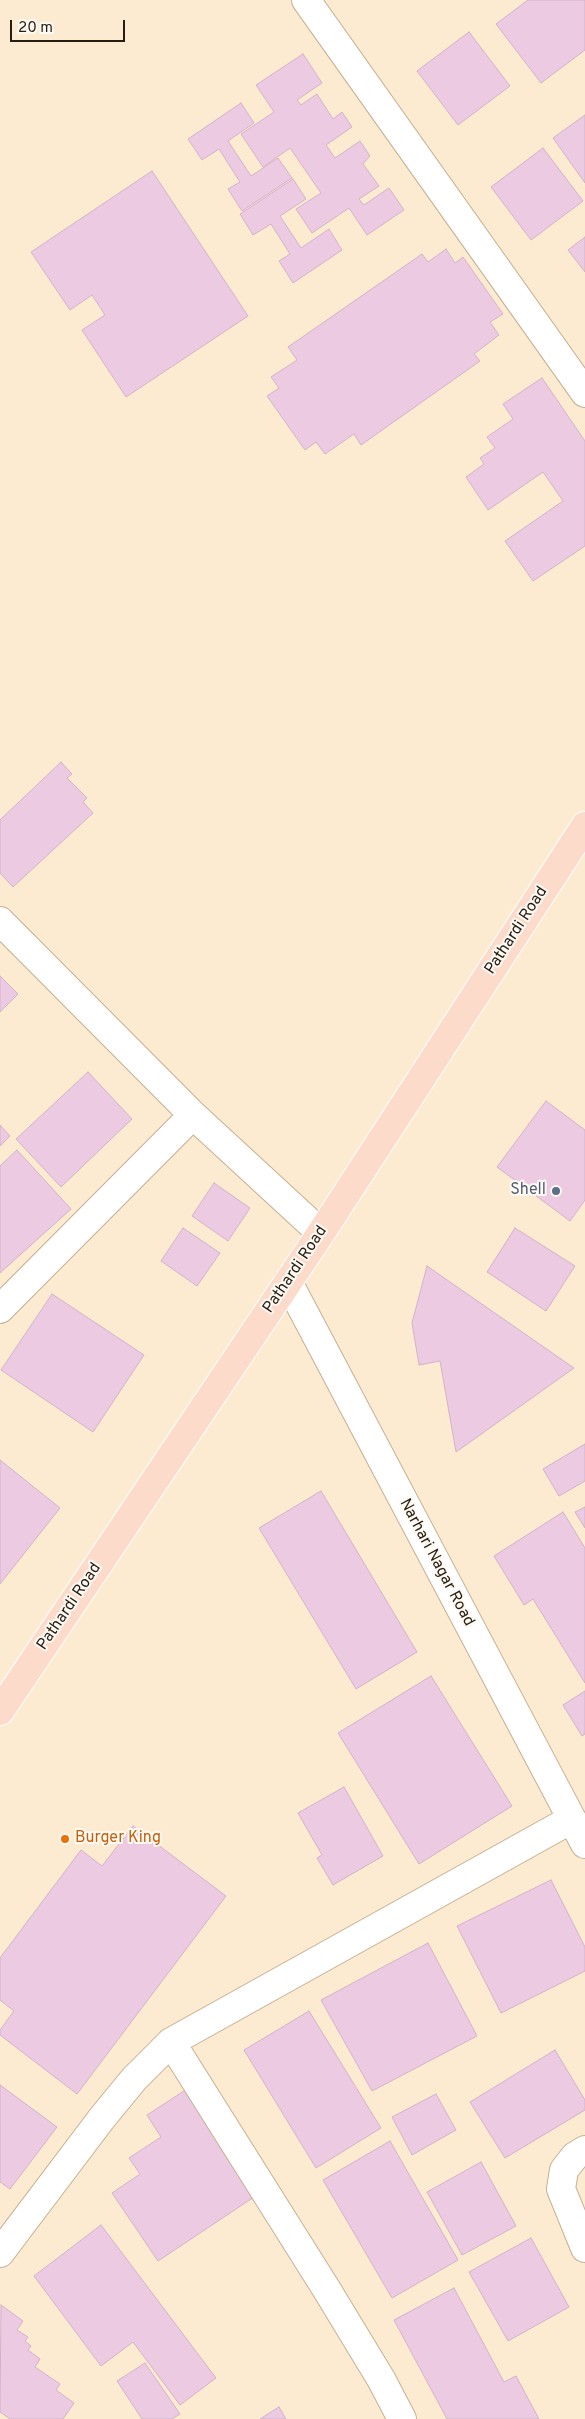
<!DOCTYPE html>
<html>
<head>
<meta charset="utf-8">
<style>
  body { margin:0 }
  #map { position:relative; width:585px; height:2419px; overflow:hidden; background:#fcead1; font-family:Overpass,sans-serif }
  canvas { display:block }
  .scale { position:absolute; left:10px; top:20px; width:115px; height:22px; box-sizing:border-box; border:2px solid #261e13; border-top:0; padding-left:6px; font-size:15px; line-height:18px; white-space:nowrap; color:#261e13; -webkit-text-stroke:4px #fef9f3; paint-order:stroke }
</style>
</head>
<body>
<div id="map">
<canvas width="585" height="2419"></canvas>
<div class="scale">20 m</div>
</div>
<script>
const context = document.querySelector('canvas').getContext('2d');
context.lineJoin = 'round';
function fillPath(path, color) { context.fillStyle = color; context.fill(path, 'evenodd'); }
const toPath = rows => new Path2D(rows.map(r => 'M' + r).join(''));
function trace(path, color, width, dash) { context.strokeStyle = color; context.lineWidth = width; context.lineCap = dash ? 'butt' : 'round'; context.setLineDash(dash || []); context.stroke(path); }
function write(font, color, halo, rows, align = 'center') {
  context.font = font + ' Overpass,sans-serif'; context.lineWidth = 4; context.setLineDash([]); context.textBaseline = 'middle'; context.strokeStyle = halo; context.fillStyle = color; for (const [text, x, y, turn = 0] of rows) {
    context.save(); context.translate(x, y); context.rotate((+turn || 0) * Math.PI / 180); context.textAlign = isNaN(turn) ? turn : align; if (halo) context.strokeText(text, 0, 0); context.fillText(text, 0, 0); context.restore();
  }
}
const building = toPath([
  [528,0,585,0,585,50,541,83,496,24,528,0],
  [469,32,510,86,458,125,417,71,469,32],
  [303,54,322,83,297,100,301,105,317,94,333,119,342,112,352,127,326,145,335,158,360,141,370,156,363,164,379,186,359,199,364,205,389,188,404,210,367,235,349,208,312,233,296,209,321,193,290,148,263,167,241,134,274,112,256,85,303,54],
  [241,103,254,123,228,141,251,176,278,158,292,178,242,211,228,189,240,182,219,149,202,160,188,139,241,103],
  [585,115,585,183,553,138,585,115],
  [543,148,583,201,531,240,491,187,543,148],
  [152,171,248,316,126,397,82,330,105,315,92,295,70,310,31,252,152,171],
  [293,179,306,199,280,216,301,248,329,229,342,250,293,283,279,261,290,254,271,224,253,235,240,214,293,179],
  [585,237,585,272,568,250,585,237],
  [446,249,455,263,463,257,503,314,490,322,499,335,474,354,480,361,361,445,354,434,325,454,316,442,305,450,267,396,279,388,271,377,297,360,288,347,422,254,428,262,446,249],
  [542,378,585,441,585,546,533,581,505,541,563,501,543,472,488,510,466,477,484,464,480,458,495,448,487,437,513,419,503,404,542,378],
  [61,762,72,774,67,778,87,798,83,802,93,813,13,887,0,873,0,820,61,762],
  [0,976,18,994,0,1012,0,976],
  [88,1072,132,1119,61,1187,16,1139,88,1072],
  [546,1101,585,1130,585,1200,570,1221,497,1167,546,1101],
  [0,1125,10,1136,0,1146,0,1125],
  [17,1150,71,1209,0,1273,0,1166,17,1150],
  [214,1183,250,1208,228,1241,192,1216,214,1183],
  [183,1228,220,1253,197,1286,161,1261,183,1228],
  [515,1228,575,1266,546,1311,487,1272,515,1228],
  [427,1266,574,1368,456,1452,440,1361,419,1365,412,1323,427,1266],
  [52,1294,144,1355,93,1432,1,1370,52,1294],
  [585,1444,585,1481,559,1496,543,1469,585,1444],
  [0,1460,60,1508,0,1584,0,1460],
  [321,1491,417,1652,356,1689,259,1528,321,1491],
  [585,1507,585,1528,575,1512,585,1507],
  [563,1512,585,1548,585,1683,533,1599,524,1605,494,1556,563,1512],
  [431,1676,512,1806,419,1864,338,1733,431,1676],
  [585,1691,585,1734,582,1736,563,1705,585,1691],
  [344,1787,383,1856,333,1885,317,1858,322,1855,298,1813,344,1787],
  [133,1826,226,1896,77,2094,0,2035,0,2030,14,2011,0,2000,0,1958,81,1850,102,1866,133,1826],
  [551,1880,585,1947,585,1971,501,2013,457,1926,551,1880],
  [428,1943,477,2036,372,2091,321,2000,428,1943],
  [309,2011,381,2128,316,2168,244,2050,309,2011],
  [555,2050,585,2100,585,2110,505,2158,470,2102,555,2050],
  [0,2085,57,2127,10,2189,0,2182,0,2085],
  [187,2089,257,2195,158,2261,112,2193,140,2174,129,2158,161,2137,147,2115,187,2089],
  [436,2094,456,2130,412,2155,392,2117,436,2094],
  [390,2141,458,2260,392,2298,323,2180,390,2141],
  [481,2162,516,2226,462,2255,427,2192,481,2162],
  [101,2225,216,2378,180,2405,133,2342,101,2366,34,2276,101,2225],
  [531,2238,569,2307,508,2341,469,2272,531,2238],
  [454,2288,504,2382,516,2376,539,2419,447,2419,394,2320,454,2288],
  [1,2305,23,2321,17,2330,28,2337,25,2341,31,2346,28,2350,40,2359,35,2367,60,2384,56,2390,74,2403,63,2419,10,2419,0,2412,1,2305],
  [145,2363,180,2414,172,2419,142,2419,117,2381,145,2363],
  [279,2407,286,2419,260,2419,279,2407]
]);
fillPath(building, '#eccbe2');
trace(building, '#d3b2c9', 1);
const minor = toPath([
  [306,0,585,393],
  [0,921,193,1115,321,1233],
  [288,1282,585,1844],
  [0,1309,193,1115],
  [171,2042,327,2290,381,2379,402,2419],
  [585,2150,575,2156,564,2170,561,2189,585,2248],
  [0,2253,102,2118,134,2079,171,2042,572,1819]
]);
const major = toPath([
  [0,1711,321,1233,585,826]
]);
trace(minor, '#c5b092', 30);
trace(major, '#fff', 30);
trace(minor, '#fff', 28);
trace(major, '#fddbcb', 28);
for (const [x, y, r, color] of [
  [556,1191,5,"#5c6f8a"],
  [65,1839,5,"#e8710a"]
]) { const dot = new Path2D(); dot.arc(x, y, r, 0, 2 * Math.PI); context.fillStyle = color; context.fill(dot); trace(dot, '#fef9f3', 2); }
write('16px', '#261e13', '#fef9f3', [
  ["Pathardi Road",517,931,-57],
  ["Pathardi Road",296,1270,-56],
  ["Narhari Nagar Road",436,1563,62],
  ["Pathardi Road",70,1607,-56]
]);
write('16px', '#4e5e75', '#fef9f3', [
  ["Shell",546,1191]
], 'right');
write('16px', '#c56008', '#fef9f3', [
  ["Burger King",75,1839]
], 'left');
</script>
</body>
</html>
